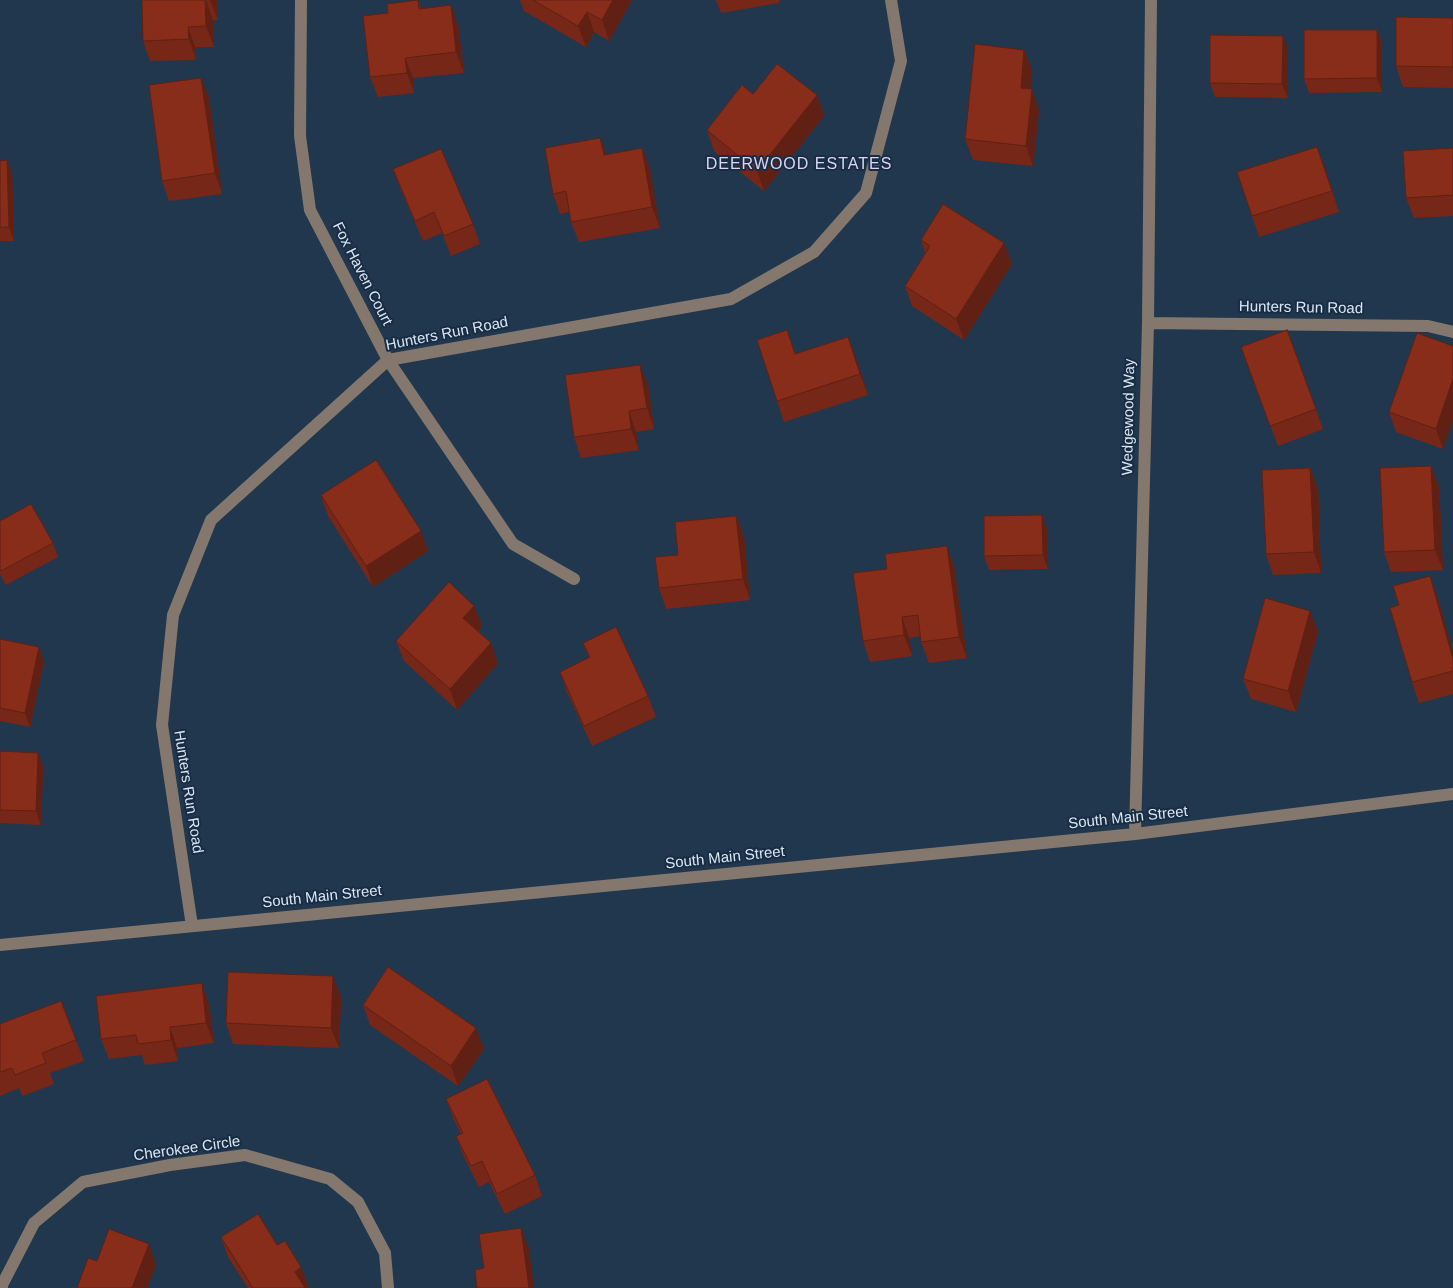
<!DOCTYPE html>
<html>
<head>
<meta charset="utf-8">
<style>
  body { margin:0 }
  canvas { display:block; background:#21374e }
</style>
</head>
<body>
<canvas width="1453" height="1288"></canvas>
<script>
const context = document.querySelector('canvas').getContext('2d');
context.lineJoin = 'round';
const toPath = rows => new Path2D(rows.map(r => 'M' + r).join(''));
function trace(path, color, width, dash) { context.strokeStyle = color; context.lineWidth = width; context.lineCap = dash ? 'butt' : 'round'; context.setLineDash(dash || []); context.stroke(path); }
function fillPath(path, color) { context.fillStyle = color; context.fill(path, 'evenodd'); }
function write(font, color, halo, rows, align = 'center') {
  context.font = font + ' Arial,sans-serif'; context.lineWidth = 4; context.setLineDash([]); context.textBaseline = 'middle'; context.strokeStyle = halo; context.fillStyle = color; for (const [text, x, y, turn = 0] of rows) {
    context.save(); context.translate(x, y); context.rotate((+turn || 0) * Math.PI / 180); context.textAlign = isNaN(turn) ? turn : align; if (halo) context.strokeText(text, 0, 0); context.fillText(text, 0, 0); context.restore();
  }
}
trace(toPath([
  [301,0,300,136,310,210,388,360,513,544,574,579],
  [1148,323,1428,326,1453,332],
  [1135,834,1148,323,1151,0],
  [192,926,162,725,173,615,211,520,388,360,731,299,814,252,866,193,901,61,891,0],
  [0,945,1135,834,1453,794],
  [2,1288,2,1285,34,1223,83,1182,170,1165,245,1155,330,1179,358,1202,385,1253,388,1288]
]), '#84776d', 12);
fillPath(toPath([
  [142,0,217,0,218,20,213,20,214,47,195,47,196,60,150,61,143,41],
  [418,0,421,8,458,25,464,73,413,78,414,93,378,97,370,77,388,13],
  [520,0,632,0,609,41,594,32,586,47,524,11],
  [716,0,779,0,779,3,721,13],
  [1453,18,1453,88,1403,87,1396,66],
  [1377,30,1382,44,1382,92,1309,93,1304,79],
  [1024,50,1032,70,1030,89,1039,110,1033,166,973,160,965,139],
  [1288,50,1288,98,1215,97,1210,83],
  [201,78,209,98,222,194,169,201,162,181],
  [753,94,817,95,824,116,764,191,714,151,707,130],
  [600,138,606,155,642,148,650,169,660,228,579,242,571,222,569,212,560,214,553,194],
  [1453,148,1453,216,1414,218,1406,198],
  [7,160,12,174,14,241,0,241,0,161],
  [1325,168,1339,212,1259,237,1252,216],
  [393,169,473,224,480,244,451,256,442,233,423,241,401,190],
  [921,240,1004,243,1012,264,964,340,912,306,905,286,925,253],
  [1287,330,1323,429,1278,446,1241,347],
  [1417,333,1443,449,1396,432,1389,412],
  [848,337,868,395,784,422,777,401,796,354],
  [648,385,654,429,636,432,639,450,581,458,574,437],
  [1431,466,1439,487,1443,570,1391,572,1384,552],
  [1310,468,1318,489,1321,573,1273,575,1266,554],
  [321,495,428,551,373,587,328,516],
  [736,516,744,536,750,600,666,609,659,588,678,555],
  [0,521,53,543,58,557,6,585,0,574],
  [1047,529,1048,569,989,570,984,556],
  [954,566,967,658,929,663,921,642,921,636,909,638,912,656,870,662,863,641],
  [1430,576,1437,596,1453,653,1453,694,1419,703,1412,682,1399,605],
  [474,606,482,626,478,631,498,663,457,710,404,661,396,641],
  [1318,631,1296,712,1251,699,1243,679],
  [0,639,44,661,30,727,0,721],
  [583,643,648,696,656,717,592,746,567,692,560,672,589,658],
  [0,751,43,766,41,825,0,823],
  [341,997,339,1048,233,1044,226,1023],
  [61,1001,84,1061,50,1073,54,1084,22,1096,19,1088,0,1096,0,1024],
  [209,1004,214,1043,177,1048,178,1061,145,1065,142,1055,109,1059,101,1039],
  [363,1005,484,1049,458,1086,370,1025],
  [446,1099,535,1175,542,1196,505,1214,489,1182,479,1187,464,1157,456,1136,461,1134,454,1120],
  [221,1237,277,1245,301,1267,309,1288,248,1288,228,1257]
]), '#762717');
fillPath(toPath([
  [206,0,213,20,214,47,206,26],
  [210,0,217,0,218,20],
  [613,0,632,0,609,41,602,20],
  [451,5,458,25,464,73,456,52],
  [587,12,594,32,586,47,578,26],
  [188,27,195,47,196,60,189,39],
  [1377,30,1382,44,1382,92,1377,78],
  [1283,36,1288,50,1288,98,1282,84],
  [1024,50,1032,70,1028,109,1021,88],
  [405,58,413,78,414,93,407,73],
  [201,78,209,98,222,194,215,173],
  [1032,89,1039,110,1033,166,1026,146],
  [817,95,824,116,764,191,757,171],
  [600,138,608,159,604,155],
  [1317,147,1325,168,1339,212,1332,191],
  [642,148,650,169,660,228,652,207],
  [7,160,12,174,14,241,9,227],
  [1004,243,1012,264,964,340,956,319],
  [848,337,856,358,868,395,860,374],
  [640,365,648,385,654,429,647,408],
  [1453,379,1453,421,1443,449,1436,429],
  [629,411,636,432,639,450,631,429],
  [1431,466,1439,487,1443,570,1435,550],
  [1310,468,1318,489,1321,573,1314,552],
  [1042,515,1047,529,1048,569,1043,555],
  [736,516,744,536,750,600,743,579],
  [421,531,428,551,373,587,366,566],
  [947,546,954,566,967,658,959,637],
  [1430,576,1437,596,1453,653,1453,659],
  [474,606,482,626,471,638,463,618],
  [1310,611,1318,631,1296,712,1288,691],
  [902,617,909,638,912,656,904,635],
  [491,643,498,663,457,710,450,689],
  [39,647,44,661,30,727,25,713],
  [38,753,43,766,41,825,36,811],
  [333,976,341,997,339,1048,331,1028],
  [202,983,209,1004,214,1043,206,1023],
  [170,1027,177,1048,178,1061,171,1040],
  [476,1028,484,1049,458,1086,451,1066],
  [521,1228,529,1249,534,1288,529,1288],
  [149,1244,156,1265,147,1288,132,1288],
  [301,1267,309,1288,300,1288,295,1272]
]), '#602013');
const building = toPath([
  [142,0,205,0,206,26,188,27,189,39,143,41,142,0],
  [418,0,419,9,451,5,456,52,405,58,407,73,370,77,363,16,388,13,387,4,418,0],
  [533,0,613,0,602,20,587,12,578,26,533,0],
  [1396,17,1453,18,1453,67,1396,66,1396,17],
  [1304,30,1377,30,1377,78,1304,79,1304,30],
  [1210,35,1283,36,1282,84,1210,83,1210,35],
  [975,44,1024,50,1021,88,1032,89,1026,146,965,139,975,44],
  [777,64,817,95,757,171,707,130,742,85,753,94,777,64],
  [201,78,215,173,162,181,149,85,201,78],
  [600,138,604,155,642,148,652,207,571,222,566,191,553,194,545,148,600,138],
  [1317,147,1332,191,1252,216,1237,172,1317,147],
  [1453,148,1453,195,1406,198,1403,151,1453,148],
  [441,149,473,224,444,236,434,212,415,221,393,169,441,149],
  [7,160,9,227,0,227,0,161,7,160],
  [943,204,1004,243,956,319,905,286,930,246,921,240,943,204],
  [787,330,795,354,848,337,860,374,777,401,757,340,787,330],
  [1287,330,1316,409,1270,426,1241,347,1287,330],
  [1417,333,1453,346,1453,379,1436,429,1389,412,1417,333],
  [640,365,647,408,629,411,631,429,574,437,565,375,640,365],
  [376,460,421,531,366,566,321,495,376,460],
  [1431,466,1435,550,1384,552,1380,468,1431,466],
  [1310,468,1314,552,1266,554,1262,470,1310,468],
  [31,504,53,543,1,571,0,570,0,521,31,504],
  [1042,515,1043,555,984,556,984,516,1042,515],
  [736,516,743,579,659,588,655,557,678,555,675,522,736,516],
  [947,546,959,637,921,642,918,615,902,617,904,635,863,641,853,573,887,569,885,554,947,546],
  [1430,576,1453,659,1453,671,1412,682,1390,608,1399,605,1393,586,1430,576],
  [449,582,474,606,463,618,491,643,450,689,396,641,449,582],
  [1265,598,1310,611,1288,691,1243,679,1265,598],
  [616,627,648,696,584,726,560,672,590,657,583,643,616,627],
  [0,639,39,647,25,713,0,708,0,639],
  [0,751,38,753,36,811,0,810,0,751],
  [388,967,476,1028,451,1066,363,1005,388,967],
  [228,972,333,976,331,1028,226,1023,228,972],
  [202,983,206,1023,170,1027,171,1040,138,1044,136,1035,101,1039,96,996,202,983],
  [61,1001,76,1040,42,1053,46,1063,15,1075,12,1068,0,1072,0,1024,61,1001],
  [487,1079,535,1175,497,1194,482,1161,471,1166,456,1136,463,1133,446,1099,487,1079],
  [258,1214,277,1245,285,1241,301,1267,295,1272,305,1288,253,1288,221,1237,258,1214],
  [521,1228,529,1288,477,1288,475,1270,484,1268,479,1234,521,1228],
  [109,1229,149,1244,132,1288,77,1288,88,1258,97,1261,109,1229]
]);
fillPath(building, '#892d1b');
trace(building, '#602013', 1);
write('15px', '#d9e7f5', '#182d43', [
  ["Fox Haven Court",362,274,63],
  ["Hunters Run Road",1301,308,1],
  ["Hunters Run Road",447,334,-11],
  ["Wedgewood Way",1129,417,-89],
  ["Hunters Run Road",188,792,81],
  ["South Main Street",1128,818,-6],
  ["South Main Street",725,858,-6],
  ["South Main Street",322,897,-6],
  ["Cherokee Circle",187,1149,-8]
]);
context.letterSpacing = '1px';
write('16px', '#dad6f4', '#182d43', [
  ["DEERWOOD ESTATES",799,165]
]);
context.letterSpacing = '0px';
</script>
</body>
</html>
